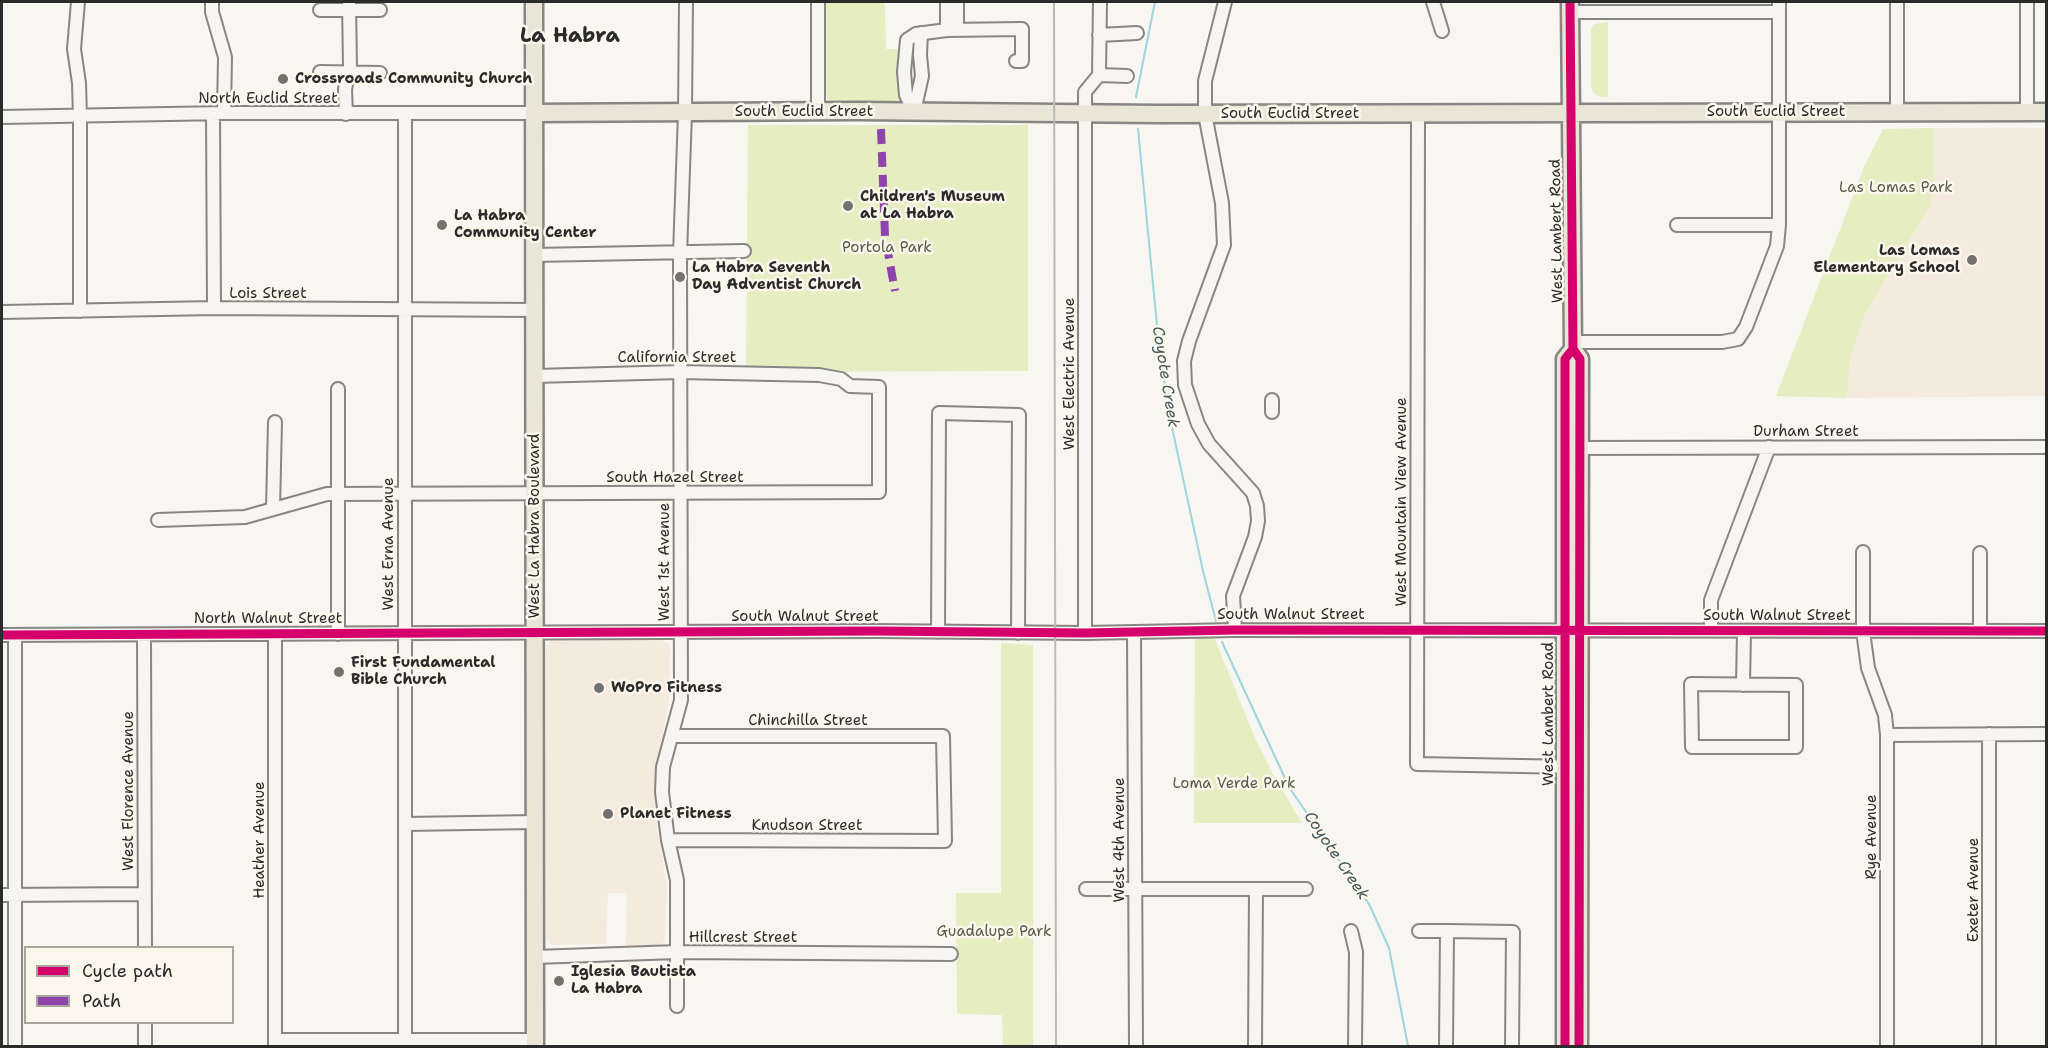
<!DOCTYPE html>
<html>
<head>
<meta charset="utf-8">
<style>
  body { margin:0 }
  #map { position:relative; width:2048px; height:1048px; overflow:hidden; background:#f8f6f0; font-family:"Shantell Sans",sans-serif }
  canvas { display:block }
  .frame { position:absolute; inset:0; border:3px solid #2b2b2b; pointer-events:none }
  .legend { position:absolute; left:24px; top:946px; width:210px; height:78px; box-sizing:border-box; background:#fbf7ec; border:2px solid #a8a59f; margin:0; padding:8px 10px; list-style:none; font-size:18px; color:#2b2b2b }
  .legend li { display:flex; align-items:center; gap:12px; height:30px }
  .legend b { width:30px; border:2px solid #a8a59f }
</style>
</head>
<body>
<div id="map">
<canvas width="2048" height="1048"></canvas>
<div class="frame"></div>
<ul class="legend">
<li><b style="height:8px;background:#d6006c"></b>Cycle path</li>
<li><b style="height:8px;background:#8e44ad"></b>Path</li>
</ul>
</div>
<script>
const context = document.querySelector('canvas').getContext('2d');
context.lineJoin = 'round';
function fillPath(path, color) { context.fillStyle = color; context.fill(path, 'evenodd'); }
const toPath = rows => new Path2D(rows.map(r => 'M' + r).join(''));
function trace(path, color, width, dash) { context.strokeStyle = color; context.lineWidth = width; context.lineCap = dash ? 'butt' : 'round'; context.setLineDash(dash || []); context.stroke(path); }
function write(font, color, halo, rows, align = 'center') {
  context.font = font + ' "Shantell Sans",sans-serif'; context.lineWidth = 5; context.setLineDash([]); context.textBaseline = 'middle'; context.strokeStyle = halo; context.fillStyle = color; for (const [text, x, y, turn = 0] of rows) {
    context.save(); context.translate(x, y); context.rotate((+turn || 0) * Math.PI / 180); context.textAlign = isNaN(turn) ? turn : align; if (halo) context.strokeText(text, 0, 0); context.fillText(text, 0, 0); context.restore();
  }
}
fillPath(toPath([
  [1933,128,2046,128,2046,396,1847,398,1850,358,1865,314,1930,206,1934,190],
  [661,639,670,645,669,702,655,772,655,804,658,832,667,886,665,942,658,945,626,946,627,893,608,893,606,944,553,945,549,943,546,937,546,645,551,641]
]), '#f4eadd');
fillPath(toPath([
  [825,2,883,2,885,7,886,49,900,49,901,98,896,101,835,102,828,100,824,90],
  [1608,22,1608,97,1600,97,1594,93,1591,87,1591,29,1594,24],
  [748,125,1028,125,1028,371,746,372],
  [1933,128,1934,190,1930,206,1865,314,1850,358,1847,398,1776,396,1864,167,1883,129],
  [1212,632,1255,738,1275,778,1302,823,1194,823,1195,633],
  [1001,643,1033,645,1033,1046,1003,1046,1002,1015,957,1014,956,893,1001,893]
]), '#e5edc1');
trace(toPath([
  [1136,97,1155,2],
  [1138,129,1159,346,1170,418,1203,571,1216,621],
  [1222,642,1289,787,1369,904,1389,948,1408,1046]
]), '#9ed4db', 2);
const minor = toPath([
  [78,2,74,49,79,83,80,117,80,311],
  [212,2,212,12,225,57,224,113],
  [1225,2,1205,81,1205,114,1222,203,1224,245,1189,341,1184,361,1185,385,1198,424,1209,444,1253,493,1257,506,1258,521,1255,537,1233,596,1235,630],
  [1433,2,1442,31],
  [320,10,380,10],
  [1570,12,1779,12],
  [947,30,947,2],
  [957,30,957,2],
  [1099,35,1137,33],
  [320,72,380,73],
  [1099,75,1127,76],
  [818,112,818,2],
  [914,112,906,95,904,72,907,40,916,34,947,30,1022,29,1022,61,1016,61],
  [914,112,922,76,920,55,921,33],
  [1897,112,1897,2],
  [2027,112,2027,2],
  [213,113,214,308],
  [346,114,345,89,350,67,349,2],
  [405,114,405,1046],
  [1418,114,1417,764,1573,767],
  [2,117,224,113,534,113],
  [1677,225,1779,225],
  [534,255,744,251],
  [2,312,214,308,535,310],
  [1573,342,1722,342,1738,339,1746,327,1777,246,1779,225,1779,2],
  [338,389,338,634],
  [1272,400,1272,412],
  [1572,448,2046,447],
  [273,509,275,422],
  [158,520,245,517,327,494,879,492,879,387,850,386,841,379,819,375,680,372,535,376],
  [1863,552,1863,631,1868,668,1885,715,1887,735,1887,1046],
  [1980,553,1980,631],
  [1711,630,1711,600,1769,447],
  [938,632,939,413,1019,415,1018,633],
  [1134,632,1136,1046],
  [1085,633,1085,92,1099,75,1100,2],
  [275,634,275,1046],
  [2,635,876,631,1085,633,1235,630,2046,631],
  [15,635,15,1046],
  [144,635,145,948],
  [1691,684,1796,685,1796,747,1692,747,1691,684],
  [1743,685,1744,631],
  [1989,734,1989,1046],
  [1887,735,2046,734],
  [405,824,535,822],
  [668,840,945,841,943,736,673,736],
  [1086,889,1306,889],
  [2,895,144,894],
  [1351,931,1356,952,1355,1046],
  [1419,931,1447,931],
  [535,957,677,952,951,954],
  [677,1006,677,880,668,840,662,792,663,767,681,700,680,254,685,113,686,2],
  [145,1022,145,1046],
  [275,1040,535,1040],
  [1255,1046,1256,889],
  [1446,1046,1447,931,1513,932,1512,1046]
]);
const major = toPath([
  [534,2,535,1046],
  [1570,2,1573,349,1580,359,1579,1046],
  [534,113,857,111,1158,114,2046,112],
  [1565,1046,1565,359,1573,349]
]);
trace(minor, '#878684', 16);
trace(major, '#878684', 21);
trace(minor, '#f6f5f1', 12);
trace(major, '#eae6d7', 16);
trace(toPath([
  [1054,2,1056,1046]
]), '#bcbab8', 2);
trace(toPath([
  [881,129,885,236,895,291]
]), '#8e44ad', 8, [15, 8]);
trace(toPath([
  [1570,2,1573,349,1580,359,1579,1046],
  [2,635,876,631,1085,633,1235,630,2046,631],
  [1565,1046,1565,359,1573,349]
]), '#d6006c', 9);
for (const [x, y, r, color] of [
  [283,79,6,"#737270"],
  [848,206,6,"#737270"],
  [442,225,6,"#737270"],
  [1972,260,6,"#737270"],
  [680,277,6,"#737270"],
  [339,672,6,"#737270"],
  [599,688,6,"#737270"],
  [608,814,6,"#737270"],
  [559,981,6,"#737270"]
]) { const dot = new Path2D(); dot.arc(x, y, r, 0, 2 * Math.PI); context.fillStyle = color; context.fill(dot); trace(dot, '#fbf7ec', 2); }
write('bold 15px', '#2b2b2b', '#fbf7ec', [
  ["Crossroads Community Church",295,79],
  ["Children's Museum",860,197],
  ["at La Habra",860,214],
  ["La Habra",454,216],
  ["Community Center",454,233],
  ["Las Lomas",1960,251,"right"],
  ["Elementary School",1960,268,"right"],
  ["La Habra Seventh",692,268],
  ["Day Adventist Church",692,285],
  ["First Fundamental",351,663],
  ["Bible Church",351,680],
  ["WoPro Fitness",611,688],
  ["Planet Fitness",620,814],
  ["Iglesia Bautista",571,972],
  ["La Habra",571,989]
], 'left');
write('15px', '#2b2b2b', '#fbf7ec', [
  ["North Euclid Street",268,99],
  ["South Euclid Street",804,112],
  ["South Euclid Street",1776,112],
  ["South Euclid Street",1290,114],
  ["West Lambert Road",1557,231,-91],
  ["Lois Street",268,294],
  ["California Street",677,358],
  ["West Electric Avenue",1070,374,-90],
  ["Durham Street",1806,432],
  ["South Hazel Street",675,478],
  ["West Mountain View Avenue",1402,502,-90],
  ["West La Habra Boulevard",535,526,-90],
  ["West Erna Avenue",389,544,-90],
  ["West 1st Avenue",665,562,-90],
  ["South Walnut Street",1291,615],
  ["South Walnut Street",1777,616],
  ["South Walnut Street",805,617],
  ["North Walnut Street",268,619],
  ["West Lambert Road",1549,714,-90],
  ["Chinchilla Street",808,721],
  ["West Florence Avenue",129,791,-90],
  ["Knudson Street",807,826],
  ["Rye Avenue",1872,837,-90],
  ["Heather Avenue",260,840,-90],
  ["West 4th Avenue",1120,840,-90],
  ["Exeter Avenue",1974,890,-90],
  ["Hillcrest Street",743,938]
]);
write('15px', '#565a47', '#fbf7ec', [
  ["Las Lomas Park",1896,188],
  ["Portola Park",887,248],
  ["Loma Verde Park",1234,784],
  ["Guadalupe Park",994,932]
]);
write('italic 16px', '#425a5d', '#fbf7ec', [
  ["Coyote Creek",1165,377,81],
  ["Coyote Creek",1336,856,56]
]);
write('bold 21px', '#2b2b2b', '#fbf7ec', [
  ["La Habra",570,37]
]);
</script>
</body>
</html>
